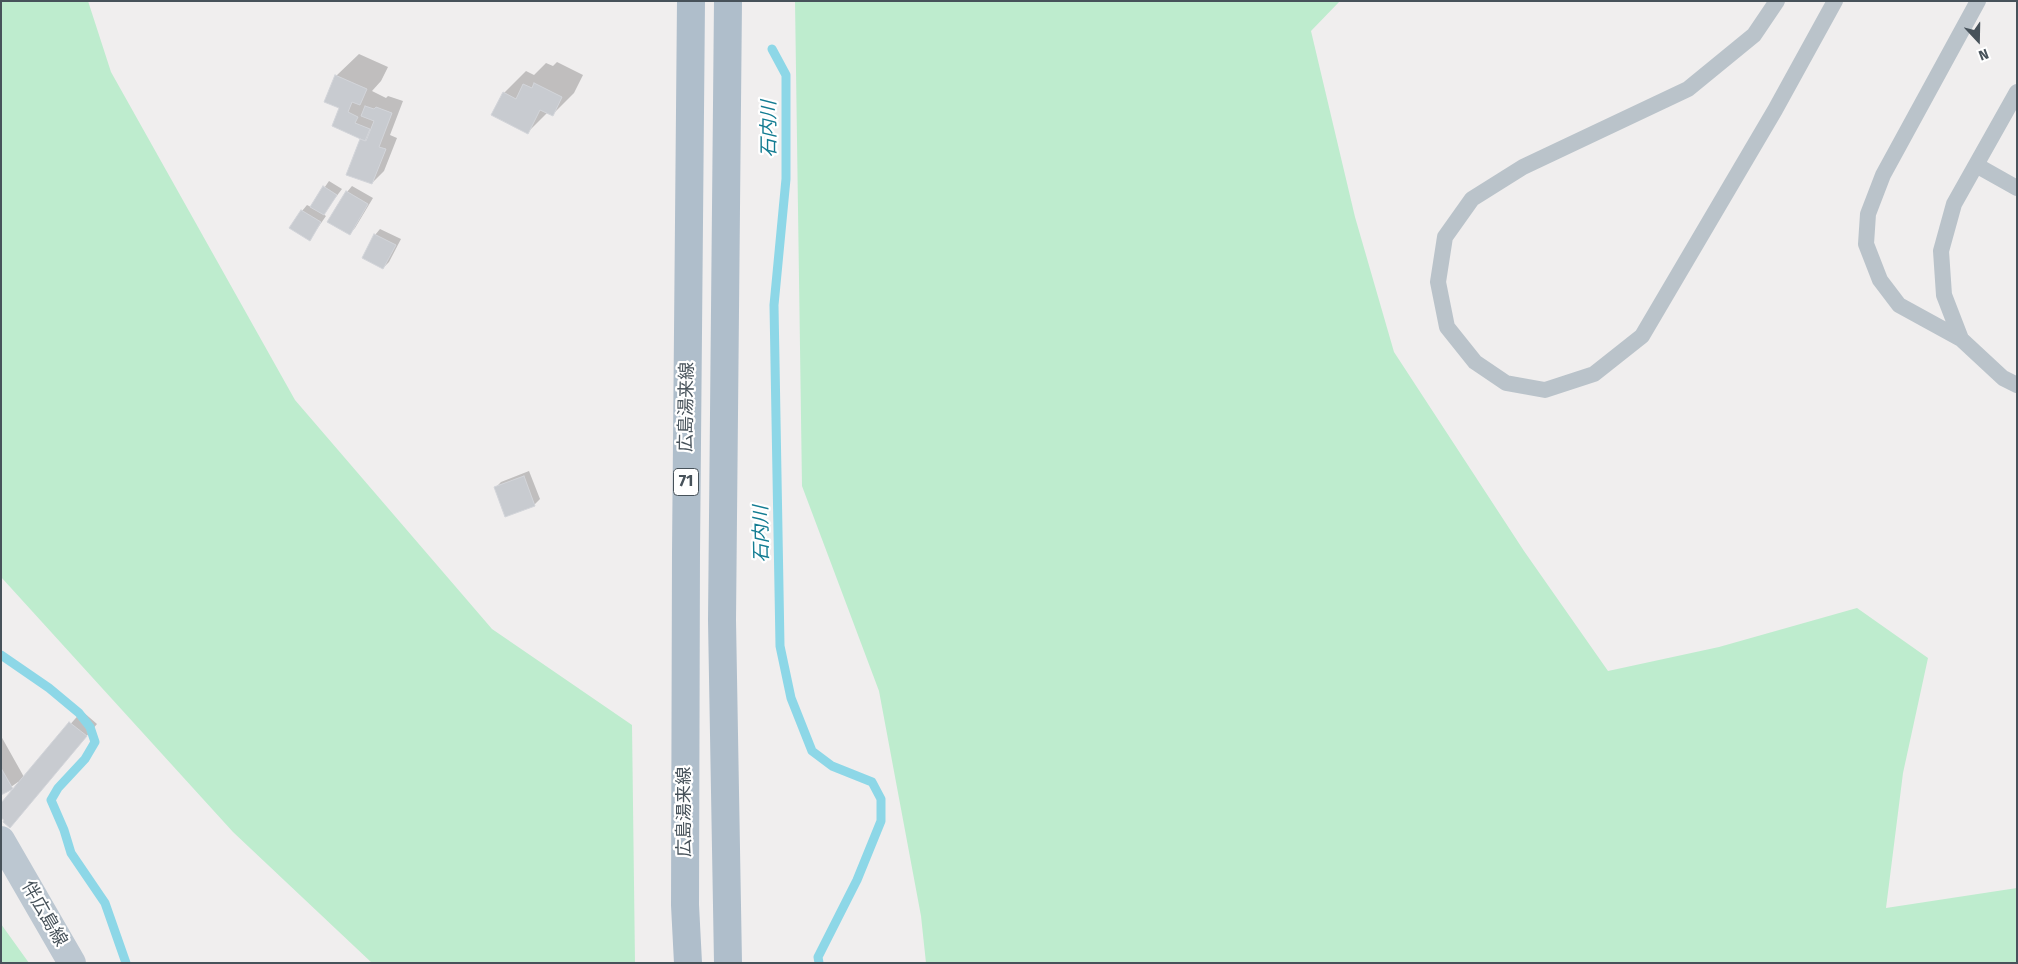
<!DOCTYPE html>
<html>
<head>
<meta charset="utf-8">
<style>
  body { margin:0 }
  #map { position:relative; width:2018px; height:964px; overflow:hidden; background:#f0eeee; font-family:"Fira Sans",sans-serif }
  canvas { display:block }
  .frame { position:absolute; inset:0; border:2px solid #47525a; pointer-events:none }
  .north { position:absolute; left:1953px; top:15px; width:50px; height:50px; -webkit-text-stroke:4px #fff; paint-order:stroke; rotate:159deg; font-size:14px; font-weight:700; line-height:20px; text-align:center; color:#47525a }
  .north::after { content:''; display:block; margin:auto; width:18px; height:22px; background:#47525a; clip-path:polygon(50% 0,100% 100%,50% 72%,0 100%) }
</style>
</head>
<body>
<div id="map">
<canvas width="2018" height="964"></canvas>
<div class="frame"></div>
<div class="north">N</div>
</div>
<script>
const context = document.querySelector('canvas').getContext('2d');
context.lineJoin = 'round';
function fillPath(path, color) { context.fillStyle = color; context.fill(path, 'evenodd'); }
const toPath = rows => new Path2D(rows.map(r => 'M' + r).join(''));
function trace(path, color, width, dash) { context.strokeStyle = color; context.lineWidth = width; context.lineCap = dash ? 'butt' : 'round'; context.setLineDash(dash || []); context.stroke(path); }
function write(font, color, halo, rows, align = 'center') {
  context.font = font + ' "Fira Sans","Noto Sans JP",sans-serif'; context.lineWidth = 4.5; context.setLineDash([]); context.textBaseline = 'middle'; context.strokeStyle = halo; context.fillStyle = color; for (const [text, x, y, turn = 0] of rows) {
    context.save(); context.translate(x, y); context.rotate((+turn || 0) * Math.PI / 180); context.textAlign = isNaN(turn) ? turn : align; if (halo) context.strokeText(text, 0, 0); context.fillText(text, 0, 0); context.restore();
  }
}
fillPath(toPath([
  [1,1,88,1,111,72,295,400,492,629,632,725,635,963,372,963,233,832,1,577],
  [795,1,1340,1,1311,31,1355,217,1394,352,1524,551,1608,671,1719,647,1857,608,1928,658,1903,773,1886,908,2017,888,2017,963,926,963,921,916,879,691,802,486],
  [1,924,29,963,30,963,1,963]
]), '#beecce');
fillPath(toPath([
  [359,54,388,67,381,81,372,91,386,98,388,96,403,101,390,135,397,138,384,171,372,183,361,140,363,138,341,108,336,76],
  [557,62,583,75,574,93,552,115,548,112,528,132,504,93,526,71,534,75,546,63,553,66],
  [329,181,342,189,323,214,326,216,310,239,302,211,307,205,311,207],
  [352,186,373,198,355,228,349,234,347,192],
  [380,229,401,239,389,262,383,268,375,235],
  [529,471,540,499,534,505,496,487,501,482],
  [82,711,97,724,10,826,1,817,19,784,18,782,1,794,1,736,24,777]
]), '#0003');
trace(toPath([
  [772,49,786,75,786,179,774,305,780,646,791,698,812,751,832,766,872,782,881,799,881,821,857,880,818,957,819,963],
  [1,655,49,688,79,713,90,727,95,742,85,759,58,788,51,800,64,830,71,853,105,903,126,963]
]), '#8dd7e7', 9);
const building = toPath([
  [335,75,367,89,360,105,352,102,348,112,358,117,355,123,370,129,365,141,332,126,339,108,324,102,335,75],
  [534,83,562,97,553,116,540,110,528,134,491,115,503,92,516,99,523,84,532,88,534,83],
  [365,106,374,109,376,107,392,113,379,147,386,149,372,184,346,175,360,139,366,141,374,121,361,116,365,106],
  [323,186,337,195,324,215,310,207,323,186],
  [346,191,368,204,350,235,327,222,346,191],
  [301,210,321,222,310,241,289,228,301,210],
  [374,234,396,245,383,269,362,258,374,234],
  [524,476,535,506,505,517,494,487,524,476],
  [69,722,87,736,10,828,3,822,4,820,1,818,1,803,69,722],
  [1,768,13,789,1,795,1,768]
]);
fillPath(building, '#c8cbd0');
trace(building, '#d2d4d9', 1);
trace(toPath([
  [1777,1,1754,35,1688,89,1523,167,1472,199,1445,237,1438,282,1447,327,1475,362,1506,383,1545,390,1594,374,1642,336,1775,110,1835,1],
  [2017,92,1954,204,1941,251,1944,295,1961,339,2003,378,2017,385],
  [1976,165,2017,188],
  [1961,339,1899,305,1880,280,1866,244,1868,214,1883,175,1978,1]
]), '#bac3ca', 16);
trace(toPath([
  [1,840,72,963]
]), '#bcc7d1', 28);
trace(toPath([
  [688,963,685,905,686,552,691,1],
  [728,963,722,620,728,1]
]), '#afbecb', 28);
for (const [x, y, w] of [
  [686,482,25]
]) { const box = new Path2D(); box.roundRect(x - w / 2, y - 13.5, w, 27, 4); context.fillStyle = '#fff'; context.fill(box); trace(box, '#47525a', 1); }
write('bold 16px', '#47525a', null, [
  ["71",686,482]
]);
write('18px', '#47525a', '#fff', [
  ["広島湯来線",687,407,-89],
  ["広島湯来線",685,812,-90],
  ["伴広島線",44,914,60]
]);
write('italic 19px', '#137c92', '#fff', [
  ["石内川",770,129,-90],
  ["石内川",762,534,-91]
]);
</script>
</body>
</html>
